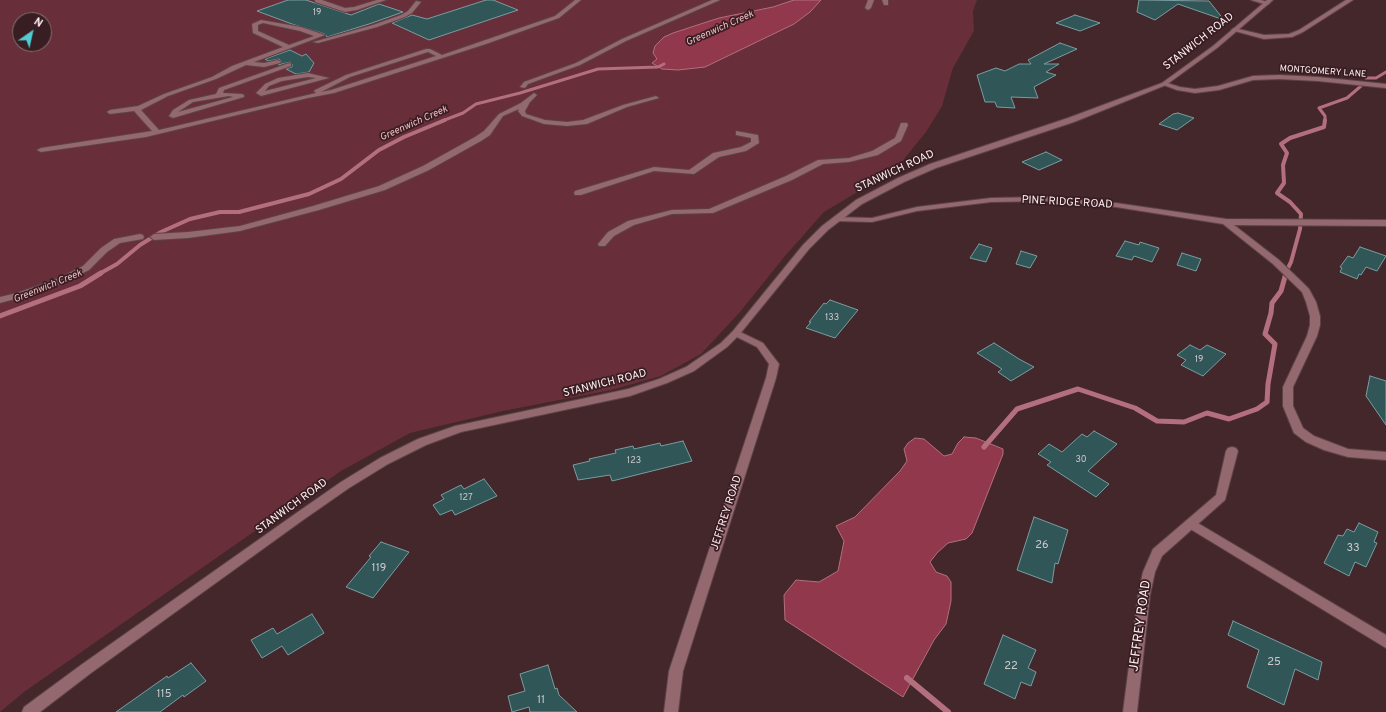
<!DOCTYPE html>
<html>
<head>
<meta charset="utf-8">
<style>
  body { margin:0 }
  #map { position:relative; width:1386px; height:712px; overflow:hidden; background:#43272b; font-family:Overpass,sans-serif }
  canvas { display:block }
  .north { position:absolute; left:12px; top:12px; width:40px; height:40px; box-sizing:border-box; background:#381d22; border:1px solid #887175; border-radius:50%; rotate:34deg; font-size:11px; font-weight:700; line-height:16px; text-align:center; color:#ffeff1 }
  .north::after { content:''; display:block; margin:auto; width:14px; height:18px; background:#51ccd3; clip-path:polygon(50% 0,100% 100%,50% 72%,0 100%) }
</style>
</head>
<body>
<div id="map">
<canvas width="1386" height="712"></canvas>
<div class="north">N</div>
</div>
<script>
const context = document.querySelector('canvas').getContext('2d');
context.lineJoin = 'round';
function fillPath(path, color) { context.fillStyle = color; context.fill(path, 'evenodd'); }
const toPath = rows => new Path2D(rows.map(r => 'M' + r).join(''));
function trace(path, color, width, dash) { context.strokeStyle = color; context.lineWidth = width; context.lineCap = dash ? 'butt' : 'round'; context.setLineDash(dash || []); context.stroke(path); }
function write(font, color, halo, rows, align = 'center') {
  context.font = font + ' Overpass,sans-serif'; context.lineWidth = 3.5; context.setLineDash([]); context.textBaseline = 'middle'; context.strokeStyle = halo; context.fillStyle = color; for (const [text, x, y, turn = 0] of rows) {
    context.save(); context.translate(x, y); context.rotate((+turn || 0) * Math.PI / 180); context.textAlign = isNaN(turn) ? turn : align; if (halo) context.strokeText(text, 0, 0); context.fillText(text, 0, 0); context.restore();
  }
}
fillPath(toPath([
  [0,0,977,0,973,11,974,31,953,68,942,106,926,132,896,169,824,212,785,256,740,312,701,354,661,376,611,390,503,411,410,433,341,471,24,692,0,712],
  [20,20,44,20,44,44,20,44]
]), '#682e39');
const water = toPath([
  [794,0,821,0,810,12,794,24,705,67,678,70,662,69,652,63,657,59,653,53,655,46,664,37,673,33,719,18,773,7,794,0],
  [964,437,976,438,1003,449,1003,454,972,533,966,539,948,543,937,553,930,562,936,572,947,576,951,582,951,601,946,624,934,640,903,697,785,620,784,595,796,580,819,582,838,571,844,541,836,526,855,517,900,471,907,461,904,449,908,443,915,438,924,439,944,456,952,454,958,443,964,437]
]);
fillPath(water, '#92384c');
trace(water, '#b36f7e', 1);
trace(toPath([
  [1366,78,1376,78,1386,72],
  [442,121,463,113,476,104,520,93,598,69,658,67,664,64],
  [1325,121,1325,116,1319,108,1347,98,1361,86]
]), '#b36f7e', 3);
trace(toPath([
  [99,274,117,264,140,245,161,232,190,219,220,212,239,212,309,194,341,179,379,150,404,137,445,120],
  [1285,274,1291,262,1300,229,1301,214,1290,202,1277,193,1284,183,1283,165,1287,153,1281,144,1290,138,1324,127,1325,120]
]), '#b36f7e', 4);
trace(toPath([
  [0,316,80,286,101,273],
  [984,447,1017,409,1078,389,1135,408,1157,421,1184,422,1207,413,1229,419,1257,409,1267,402,1268,384,1275,344,1265,334,1271,313,1272,303,1281,291,1286,273]
]), '#b36f7e', 5);
trace(toPath([
  [907,678,948,712]
]), '#b36f7e', 6);
const building = toPath([
  [288,0,306,0,351,15,379,4,403,12,369,24,327,37,325,34,292,24,257,11,288,0],
  [486,0,493,0,518,10,429,40,392,23,412,15,427,19,486,0],
  [1139,0,1209,1,1224,20,1178,4,1155,20,1137,12,1139,0],
  [1075,15,1100,23,1080,31,1056,23,1075,15],
  [1060,43,1077,49,1044,64,1059,64,1046,72,1056,75,1034,87,1038,98,1011,97,1015,108,997,107,995,102,985,102,977,75,996,68,1005,71,1019,64,1031,64,1028,60,1060,43],
  [290,50,302,56,306,54,314,63,309,72,296,74,286,69,292,67,292,64,290,62,278,65,282,62,279,59,268,61,265,59,290,50],
  [1178,113,1194,118,1177,130,1159,124,1173,114,1178,113],
  [1046,152,1062,160,1039,170,1022,162,1046,152],
  [1125,241,1139,245,1140,242,1159,248,1152,262,1134,256,1132,260,1116,256,1125,241],
  [979,244,992,248,986,262,970,258,979,244],
  [1360,247,1386,256,1377,271,1366,267,1361,275,1359,274,1357,279,1340,272,1342,268,1340,267,1348,256,1353,258,1360,247],
  [1021,251,1037,256,1030,268,1016,264,1021,251],
  [1182,253,1201,259,1196,271,1177,265,1182,253],
  [830,300,858,310,835,338,806,328,811,322,809,322,824,303,826,304,830,300],
  [994,343,1019,359,1034,367,1011,381,998,372,1002,369,977,353,994,343],
  [1190,345,1200,350,1207,345,1226,354,1203,376,1181,365,1186,360,1177,355,1190,345],
  [1370,376,1386,381,1386,425,1366,396,1370,376],
  [1094,431,1117,444,1088,471,1109,484,1096,497,1047,465,1051,462,1038,454,1049,444,1062,452,1082,434,1087,437,1094,431],
  [683,441,692,461,612,481,610,475,578,480,573,465,590,461,589,459,616,453,615,450,633,446,634,449,660,443,661,446,683,441],
  [484,479,497,496,455,515,452,510,440,515,433,505,444,499,441,495,461,485,464,489,484,479],
  [1034,517,1068,530,1058,564,1055,563,1052,583,1017,570,1034,517],
  [1359,523,1378,532,1374,542,1377,543,1366,567,1355,562,1349,576,1324,563,1338,535,1343,536,1347,529,1354,532,1359,523],
  [381,542,409,552,373,598,346,587,371,557,369,556,381,542],
  [312,614,324,633,288,655,282,646,262,658,251,640,273,628,277,634,312,614],
  [1233,621,1322,662,1318,680,1295,669,1284,705,1247,687,1259,650,1228,635,1233,621],
  [1003,635,1036,650,1028,668,1036,672,1031,686,1021,682,1015,699,984,684,1003,635],
  [191,663,206,681,184,697,183,695,160,712,116,712,167,676,168,678,191,663],
  [548,665,555,689,557,688,559,695,577,712,530,712,529,707,512,712,508,696,525,691,520,674,548,665]
]);
fillPath(building, '#315658');
trace(building, '#789ea0', 1);
const service = toPath([
  [315,0,322,0,345,8,354,7,377,0,386,0,357,10,345,12,315,2,315,0],
  [575,0,581,0,559,18,486,44,334,93,308,98,146,137,41,152,37,150,41,148,152,131,134,111,110,114,107,112,110,110,138,106,164,94,212,77,232,66,283,47,253,33,252,24,261,20,301,27,325,35,254,62,264,63,278,60,281,62,280,63,264,67,246,65,216,79,168,96,141,110,159,130,316,93,314,91,315,90,346,75,426,49,430,49,442,55,555,16,575,0],
  [263,23,300,31,314,36,289,45,258,31,258,25,263,23],
  [428,52,436,56,331,90,321,92,350,77,428,52],
  [712,0,720,0,626,41,580,65,528,84,525,88,520,87,524,82,576,63,622,39,712,0],
  [868,0,874,0,871,8,868,10,865,8,868,0],
  [882,0,888,0,888,5,884,5,882,0],
  [1346,0,1353,0,1303,32,1292,37,1264,39,1231,30,1234,28,1264,35,1289,34,1299,30,1346,0],
  [416,1,421,2,412,13,405,17,377,27,318,43,313,42,373,25,401,15,408,11,416,1],
  [289,63,291,64,291,66,224,90,223,93,242,94,244,95,244,97,173,118,169,116,173,110,189,100,216,94,219,88,289,63],
  [229,96,233,97,178,112,193,102,229,96],
  [308,73,329,78,261,96,256,93,265,84,278,78,308,73],
  [308,77,316,78,265,91,269,86,282,81,308,77],
  [534,93,537,95,530,102,525,111,526,114,545,120,567,122,583,120,623,105,656,96,659,98,627,107,587,124,567,126,544,124,522,116,518,111,519,109,503,116,490,135,481,141,429,170,385,190,319,210,240,231,188,238,154,240,150,237,154,234,188,232,240,226,313,206,379,186,423,166,475,137,484,131,499,114,521,103,534,93],
  [901,123,907,123,908,125,901,141,878,155,849,162,823,164,792,180,713,213,672,214,634,225,614,236,605,246,599,246,598,244,608,232,628,221,672,210,709,209,786,176,818,160,849,158,872,151,895,138,901,123],
  [736,131,758,135,759,143,746,151,719,157,694,174,654,171,581,195,575,195,574,193,575,191,654,167,689,170,713,153,741,147,751,142,751,138,736,135,736,131],
  [140,234,143,235,144,237,143,239,120,243,107,252,89,270,65,282,23,297,0,303,0,297,17,293,59,278,83,266,101,248,114,239,140,234],
  [1191,519,1386,635,1386,648,1187,527,1185,524,1187,521,1191,519]
]);
const minor = toPath([
  [1251,0,1261,0,1270,3,1267,5,1251,0],
  [1279,75,1318,77,1386,84,1386,88,1318,81,1279,79,1253,80,1219,90,1195,93,1177,90,1161,84,1164,82,1180,87,1195,89,1218,86,1253,76,1279,75],
  [1045,197,1116,203,1226,219,1386,220,1386,226,1234,225,1279,260,1301,281,1309,289,1316,302,1320,316,1320,325,1317,336,1293,387,1293,406,1303,428,1314,436,1348,449,1386,452,1386,460,1348,457,1324,450,1306,442,1294,433,1283,406,1283,387,1307,336,1310,325,1310,316,1306,302,1302,292,1273,264,1223,224,1116,207,1045,201,991,202,917,211,872,222,836,221,832,219,836,217,872,218,917,207,991,198,1045,197],
  [736,330,763,343,779,364,776,378,683,671,678,712,664,712,669,671,766,378,769,364,757,347,733,335,731,333,736,330],
  [1232,447,1236,448,1238,451,1225,500,1162,556,1155,572,1150,595,1137,712,1123,712,1138,595,1143,572,1153,549,1216,495,1226,451,1228,448,1232,447]
]);
const tertiary = toPath([
  [1267,0,1273,0,1217,48,1166,85,1074,122,936,168,904,182,862,204,828,230,809,249,739,335,727,347,694,371,667,383,630,396,461,432,426,445,388,464,349,488,303,520,91,673,40,712,22,712,24,707,81,665,295,514,341,482,380,458,418,439,455,426,628,389,659,379,686,367,721,343,733,331,803,245,822,226,856,200,898,178,930,164,1068,118,1162,83,1213,46,1267,0]
]);
trace(service, '#5d4347', 2);
trace(minor, '#5d4347', 2);
trace(tertiary, '#5d4347', 2);
fillPath(service, '#93686e');
fillPath(minor, '#93686e');
fillPath(tertiary, '#93686e');
write('9px', '#ccc9cb', null, [
  ["19",317,13],
  ["133",832,318],
  ["19",1199,360],
  ["30",1081,460],
  ["123",634,461],
  ["127",466,498]
]);
write('9px', '#ffeff1', '#381d22', [
  ["MONTGOMERY LANE",1323,72,4]
]);
write('italic 10px', '#f4bfc6', '#381d22', [
  ["Greenwich Creek",720,29,-24],
  ["Greenwich Creek",414,124,-24],
  ["Greenwich Creek",48,287,-22]
]);
write('11px', '#ffeff1', '#381d22', [
  ["STANWICH ROAD",1199,42,-38],
  ["STANWICH ROAD",895,172,-25],
  ["PINE RIDGE ROAD",1067,203,3],
  ["STANWICH ROAD",605,384,-14],
  ["STANWICH ROAD",292,507,-36],
  ["JEFFREY ROAD",727,513,-72]
]);
write('11px', '#ccc9cb', null, [
  ["26",1042,546],
  ["33",1353,549],
  ["119",379,569],
  ["25",1274,663],
  ["22",1011,667],
  ["115",164,695],
  ["11",541,701]
]);
write('13px', '#ffeff1', '#381d22', [
  ["JEFFREY ROAD",1141,626,-82]
]);
</script>
</body>
</html>
